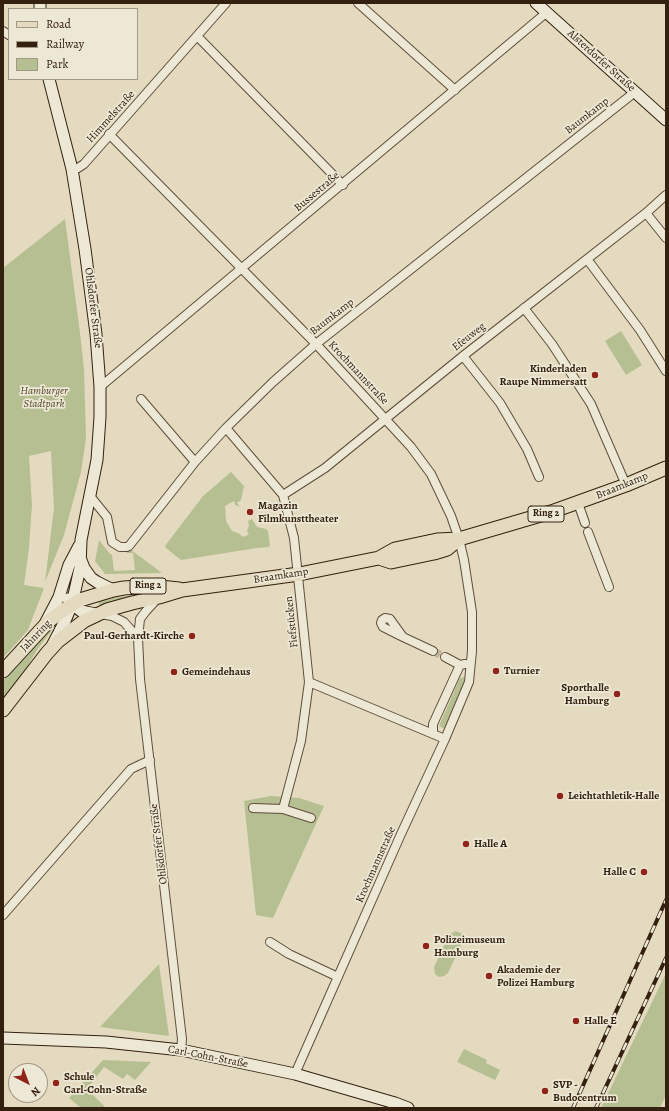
<!DOCTYPE html>
<html>
<head>
<meta charset="utf-8">
<style>
  body { margin:0 }
  #map { position:relative; width:669px; height:1111px; overflow:hidden; background:#e4dabf; font-family:Alegreya,serif }
  canvas { display:block }
  .frame { position:absolute; inset:0; border:4px solid #33200e; pointer-events:none }
  .legend { position:absolute; left:8px; top:8px; width:130px; height:72px; box-sizing:border-box; background:#ede7d5; border:1px solid #a39785; margin:0; padding:5px 7px; list-style:none; font-size:12px; color:#33200e }
  .legend li { display:flex; align-items:center; gap:8px; height:20px }
  .legend b { width:20px; border:1px solid #a39785 }
  .north { position:absolute; left:8px; top:1063px; width:40px; height:40px; box-sizing:border-box; background:#ede7d5; border:1px solid #a39785; border-radius:50%; rotate:138deg; font-size:11px; font-weight:700; line-height:16px; text-align:center; color:#33200e }
  .north::after { content:''; display:block; margin:auto; width:14px; height:18px; background:#8f2418; clip-path:polygon(50% 0,100% 100%,50% 72%,0 100%) }
</style>
</head>
<body>
<div id="map">
<canvas width="669" height="1111"></canvas>
<div class="frame"></div>
<ul class="legend">
<li><b style="height:5px;background:#e4dabf"></b>Road</li>
<li><b style="height:5px;background:#33200e"></b>Railway</li>
<li><b style="height:11px;background:#b5bf91"></b>Park</li>
</ul>
<div class="north">N</div>
</div>
<script>
const context = document.querySelector('canvas').getContext('2d');
context.lineJoin = 'round';
function fillPath(path, color) { context.fillStyle = color; context.fill(path, 'evenodd'); }
const toPath = rows => new Path2D(rows.map(r => 'M' + r).join(''));
function trace(path, color, width, dash) { context.strokeStyle = color; context.lineWidth = width; context.lineCap = dash ? 'butt' : 'round'; context.setLineDash(dash || []); context.stroke(path); }
function write(font, color, halo, rows, align = 'center') {
  context.font = font + ' Alegreya,serif'; context.lineWidth = 3.5; context.setLineDash([]); context.textBaseline = 'middle'; context.strokeStyle = halo; context.fillStyle = color; for (const [text, x, y, turn = 0] of rows) {
    context.save(); context.translate(x, y); context.rotate((+turn || 0) * Math.PI / 180); context.textAlign = isNaN(turn) ? turn : align; if (halo) context.strokeText(text, 0, 0); context.fillText(text, 0, 0); context.restore();
  }
}
fillPath(toPath([
  [65,219,80,333,84,369,86,438,81,472,64,535,45,582,54,508,51,451,29,456,32,505,29,548,24,585,44,588,28,630,3,658,3,268],
  [621,331,642,365,626,375,605,341],
  [231,472,244,486,241,500,237,503,240,507,234,504,235,503,234,501,225,506,226,521,232,531,240,534,242,537,244,536,244,537,249,534,247,531,249,526,248,521,252,519,257,527,266,529,268,531,270,545,269,547,257,548,181,560,166,548,165,546,203,496],
  [99,540,110,554,112,555,114,571,135,570,133,553,127,553,127,551,131,550,162,573,105,574,95,561],
  [150,594,100,607,98,601,117,597],
  [58,622,37,650,19,680,3,701,3,681],
  [465,677,462,690,445,729,439,726,460,678],
  [271,796,299,798,324,806,273,918,256,915,244,801],
  [455,931,461,933,463,937,463,941,448,973,444,976,439,977,435,974,434,967,449,935],
  [159,964,169,1036,100,1027],
  [666,973,666,1095,660,1108,601,1108],
  [464,1049,487,1060,486,1063,500,1070,495,1080,457,1062],
  [103,1060,151,1062,135,1080,127,1074,123,1079,104,1067,87,1089,106,1108,81,1108,69,1098]
]), '#b5bf91');
trace(toPath([
  [433,651,445,657]
]), '#c1b59c', 8, [8, 4]);
const street = toPath([
  [358,3,455,90],
  [3,31,9,35],
  [197,36,343,185],
  [109,134,316,344,411,447,431,474,451,516,459,539,464,560,472,612,472,651,469,682,445,739,401,834,295,1074],
  [72,169,78,168,84,164,226,3],
  [646,213,666,238],
  [587,259,640,330,666,371],
  [524,308,552,344,591,404,626,485],
  [463,356,500,403,527,449,539,477],
  [100,387,546,13],
  [141,399,195,462],
  [226,428,283,495,294,538,309,682,301,741,283,809],
  [283,495,325,468,463,356,646,213,666,195],
  [90,496,107,517,112,542,120,547,127,547,129,546,195,462,226,428,273,382,316,344,635,92],
  [578,503,585,523],
  [588,532,609,587],
  [157,599,146,611,140,619,138,638,140,679,182,1039,181,1050],
  [100,614,112,616,124,622,138,638],
  [403,637,383,627,381,623,382,620,385,618,390,619,403,637,433,651],
  [445,657,460,665,465,664],
  [309,682,445,739],
  [433,733,433,724,460,665],
  [253,808,283,809,311,818],
  [3,915,131,769,150,760],
  [270,942,289,954,338,977]
]);
const secondary = toPath([
  [536,3,666,120],
  [40,9,40,3],
  [49,79,72,169,85,249,96,334,100,387,100,417,97,460,81,540,80,568,72,604,65,621,53,644],
  [81,560,84,568,91,578,97,582,113,590],
  [68,599,72,604,81,611,96,614],
  [46,622,59,597,69,565,79,546],
  [3,1038,106,1042,181,1050,295,1074,395,1103,408,1108]
]);
const primary = toPath([
  [379,558,391,562,434,553,447,549,459,539],
  [3,671,49,621,65,609,80,600,113,590,124,588,150,586,179,589],
  [3,710,47,653,58,641,84,621,107,610,132,603,159,597,182,590,299,574,379,558,395,549,437,540,459,539,551,512,626,485,666,468]
]);
trace(street, '#5f4e3a', 10);
trace(secondary, '#33200e', 13);
trace(primary, '#33200e', 15);
trace(street, '#ede7d5', 8);
trace(secondary, '#ede7d5', 11);
trace(primary, '#e4dabf', 13);
const rail = toPath([
  [573,1108,666,900],
  [596,1108,666,958]
]);
trace(rail, '#33200e', 4);
trace(rail, '#ede7d5', 2.5, [8]);
for (const [x, y, r, color] of [
  [595,375,4,"#8f2418"],
  [250,512,4,"#8f2418"],
  [192,636,4,"#8f2418"],
  [496,671,4,"#8f2418"],
  [174,672,4,"#8f2418"],
  [617,694,4,"#8f2418"],
  [560,796,4,"#8f2418"],
  [466,844,4,"#8f2418"],
  [644,872,4,"#8f2418"],
  [426,946,4,"#8f2418"],
  [489,976,4,"#8f2418"],
  [576,1021,4,"#8f2418"],
  [56,1083,4,"#8f2418"],
  [545,1091,4,"#8f2418"]
]) { const dot = new Path2D(); dot.arc(x, y, r, 0, 2 * Math.PI); context.fillStyle = color; context.fill(dot); trace(dot, '#ede7d5', 1.5); }
for (const [x, y, w] of [
  [546,514,36],
  [148,586,36]
]) { const box = new Path2D(); box.roundRect(x - w / 2, y - 8, w, 16, 3); context.fillStyle = '#ede7d5'; context.fill(box); trace(box, '#33200e', 1); }
write('bold 10px', '#33200e', null, [
  ["Ring 2",546,514],
  ["Ring 2",148,586]
]);
write('11px', '#33200e', '#ede7d5', [
  ["Alsterdorfer Straße",601,61,42],
  ["Baumkamp",587,116,-38],
  ["Himmelstraße",111,117,-48],
  ["Bussestraße",317,192,-40],
  ["Ohlsdorfer Straße",93,308,83],
  ["Baumkamp",332,317,-38],
  ["Efeuweg",469,337,-38],
  ["Krochmannstraße",358,373,47],
  ["Braamkamp",622,486,-22],
  ["Braamkamp",281,576,-9],
  ["Fiefstücken",292,622,-96],
  ["Jahnring",36,636,-46],
  ["Ohlsdorfer Straße",159,844,-97],
  ["Krochmannstraße",376,865,-66],
  ["Carl-Cohn-Straße",208,1057,11]
]);
write('bold 11px', '#33200e', '#ede7d5', [
  ["Kinderladen",587,369,"right"],
  ["Raupe Nimmersatt",587,382,"right"],
  ["Magazin",258,506],
  ["Filmkunsttheater",258,519],
  ["Paul-Gerhardt-Kirche",184,636,"right"],
  ["Turnier",504,671],
  ["Gemeindehaus",182,672],
  ["Sporthalle",609,688,"right"],
  ["Hamburg",609,701,"right"],
  ["Leichtathletik-Halle",568,796],
  ["Halle A",474,844],
  ["Halle C",636,872,"right"],
  ["Polizeimuseum",434,940],
  ["Hamburg",434,953],
  ["Akademie der",497,970],
  ["Polizei Hamburg",497,983],
  ["Halle E",584,1021],
  ["Schule",64,1077],
  ["Carl-Cohn-Straße",64,1090],
  ["SVP -",553,1085],
  ["Budocentrum",553,1098]
], 'left');
write('italic 11px', '#54482f', '#ede7d5', [
  ["Hamburger",44,391],
  ["Stadtpark",44,404]
]);
</script>
</body>
</html>
